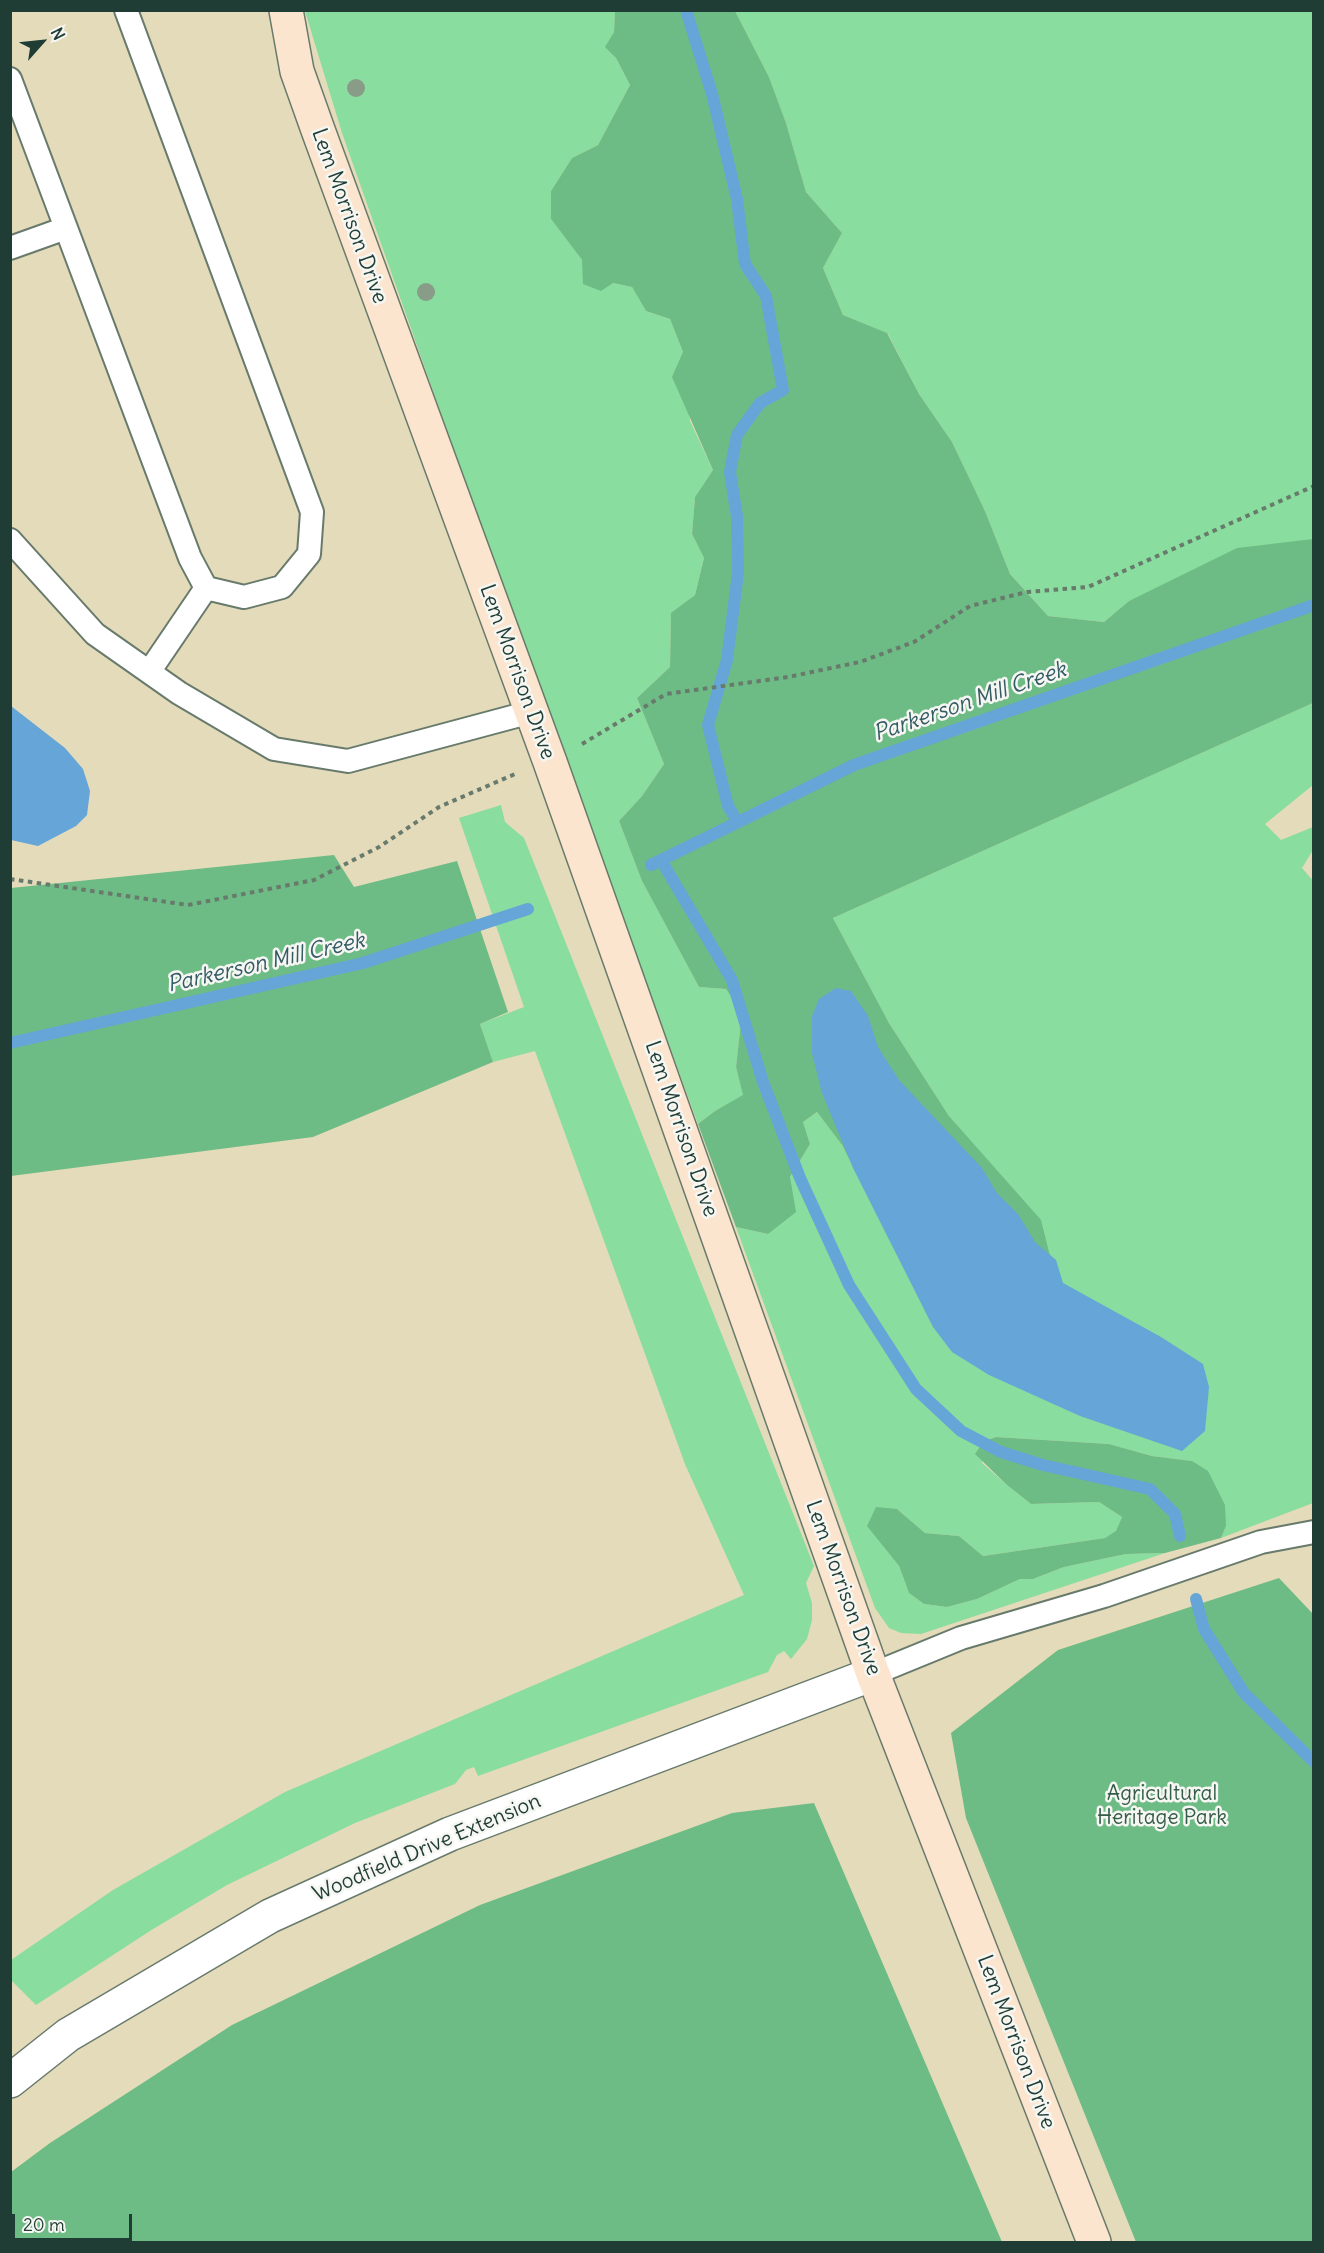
<!DOCTYPE html>
<html>
<head>
<meta charset="utf-8">
<style>
  body { margin:0 }
  #map { position:relative; width:1324px; height:2253px; overflow:hidden; background:#efead4; font-family:Delius,sans-serif }
  canvas { display:block }
  .frame { position:absolute; inset:0; border:12px solid #1f3d34; pointer-events:none }
  .north { position:absolute; left:12px; top:12px; width:60px; height:60px; -webkit-text-stroke:4px #f6f6f2; paint-order:stroke; rotate:63deg; font-size:16px; font-weight:700; line-height:24px; text-align:center; color:#1f3d34 }
  .north::after { content:''; display:block; margin:auto; width:21px; height:27px; background:#1f3d34; clip-path:polygon(50% 0,100% 100%,50% 72%,0 100%) }
  .scale { position:absolute; left:12px; top:2214px; width:120px; height:27px; box-sizing:border-box; border:3px solid #1f3d34; border-top:0; padding-left:8px; font-size:18px; line-height:21px; white-space:nowrap; color:#1f3d34; -webkit-text-stroke:4px #f6f6f2; paint-order:stroke }
</style>
</head>
<body>
<div id="map">
<canvas width="1324" height="2253"></canvas>
<div class="frame"></div>
<div class="north">N</div>
<div class="scale">20 m</div>
</div>
<script>
const context = document.querySelector('canvas').getContext('2d');
context.lineJoin = 'round';
function fillPath(path, color) { context.fillStyle = color; context.fill(path, 'evenodd'); }
const toPath = rows => new Path2D(rows.map(r => 'M' + r).join(''));
function trace(path, color, width, dash) { context.strokeStyle = color; context.lineWidth = width; context.lineCap = dash ? 'butt' : 'round'; context.setLineDash(dash || []); context.stroke(path); }
function write(font, color, halo, rows, align = 'center') {
  context.font = font + ' Delius,sans-serif'; context.lineWidth = 5; context.setLineDash([]); context.textBaseline = 'middle'; context.strokeStyle = halo; context.fillStyle = color; for (const [text, x, y, turn = 0] of rows) {
    context.save(); context.translate(x, y); context.rotate((+turn || 0) * Math.PI / 180); context.textAlign = isNaN(turn) ? turn : align; if (halo) context.strokeText(text, 0, 0); context.fillText(text, 0, 0); context.restore();
  }
}
fillPath(toPath([
  [11,11,1313,11,1313,2242,11,2242]
]), '#e4dbba');
fillPath(toPath([
  [305,11,615,11,614,32,606,47,616,58,630,85,598,145,572,158,551,191,551,219,582,260,613,283,632,287,646,311,670,319,683,352,690,421,713,470,695,497,692,534,704,558,695,595,671,614,670,667,637,698,664,764,642,796,619,821,642,881,699,987,726,989,742,1013,736,1067,744,1096,715,1111,698,1124,521,640,342,133],
  [735,11,1313,11,1313,539,1129,601,1104,622,1048,616,1010,574,985,511,952,442,919,394,888,334,843,315,823,268,842,233,806,192,786,123,769,77],
  [1313,703,1313,785,1265,824,1281,840,1313,827,1313,850,1302,868,1314,882,1313,1503,1221,1538,1226,1526,1192,1461,1152,1456,1109,1444,996,1437,984,1441,982,1463,1007,1485,1031,1504,1099,1502,1122,1517,1116,1532,1105,1538,983,1556,959,1536,925,1533,897,1509,883,1546,899,1566,909,1593,924,1604,947,1607,977,1599,1020,1579,1033,1579,1064,1567,1126,1554,1165,1553,921,1634,901,1633,889,1628,875,1608,736,1227,768,1234,790,1177,810,1144,803,1122,817,1112,842,1145,919,1298,986,1160,949,1116,889,1023,833,918],
  [501,805,505,822,524,838,814,1566,806,1583,812,1603,812,1620,807,1639,791,1659,784,1651,777,1655,768,1672,478,1776,474,1767,466,1770,455,1784,355,1823,227,1885,153,1929,36,2005,11,1980,11,1960,113,1890,285,1792,744,1595,685,1464,535,1051,493,1062,480,1024,524,1007,459,818]
]), '#89dd9e');
fillPath(toPath([
  [615,11,735,11,769,77,786,123,806,192,842,233,823,268,843,315,887,333,919,394,952,442,985,511,1010,574,1048,616,1104,622,1129,601,1237,548,1313,539,1313,703,833,918,889,1023,949,1116,1041,1220,1050,1256,919,1298,842,1145,817,1112,803,1122,810,1144,790,1177,796,1212,768,1234,736,1227,698,1124,715,1111,743,1095,736,1067,742,1013,726,989,699,987,642,881,619,821,642,796,664,764,637,698,670,667,671,613,695,595,704,558,692,534,695,497,713,470,672,377,683,352,670,319,646,311,632,287,613,283,601,291,583,284,582,260,551,219,551,191,572,158,598,145,630,85,616,58,605,47,614,32],
  [334,855,354,887,457,861,508,1012,480,1024,493,1062,313,1137,11,1176,11,888],
  [996,1437,1109,1444,1152,1456,1192,1461,1208,1471,1225,1505,1226,1526,1221,1538,1165,1553,1126,1554,1064,1567,1033,1579,1020,1579,977,1599,947,1607,924,1604,909,1593,899,1566,867,1526,876,1507,897,1509,925,1533,959,1536,983,1556,1105,1538,1116,1531,1122,1517,1099,1502,1031,1504,1007,1485,975,1454,984,1441],
  [1279,1578,1313,1614,1313,2242,1136,2242,966,1818,951,1733,1058,1650],
  [814,1803,1002,2242,11,2242,11,2172,50,2143,232,2025,480,1905,732,1813]
]), '#6ebc85');
fillPath(toPath([
  [11,706,65,748,83,769,90,791,87,815,76,826,38,846,11,840],
  [836,988,851,991,868,1016,878,1047,899,1080,982,1168,997,1193,1018,1214,1035,1242,1056,1260,1063,1283,1161,1337,1203,1364,1209,1387,1205,1431,1182,1451,1080,1416,989,1375,952,1352,933,1327,853,1168,822,1093,812,1053,812,1016,819,999]
]), '#65a5d8');
trace(toPath([
  [686,10,712,94,737,199,745,264,766,296,783,390,760,403,737,435,730,472,737,517,738,573,727,660,708,725,728,806,738,822],
  [661,860,732,980,763,1082,800,1178,849,1285,916,1389,961,1431,1001,1452,1043,1465,1150,1489,1175,1514,1180,1536],
  [651,865,854,765,1314,605],
  [10,1043,363,963,528,909],
  [1196,1599,1204,1629,1244,1693,1314,1762]
]), '#65a5d8', 12);
const lane = toPath([
  [10,79,190,558,206,588,244,597,282,587,309,554,312,512,126,10],
  [10,248,66,228],
  [10,540,95,634,179,693,274,749,348,761,531,712],
  [149,672,206,588],
  [873,1674,961,1638,1104,1596,1261,1542,1314,1532]
]);
const street = toPath([
  [10,2081,68,2035,270,1916,450,1834,873,1674]
]);
const secondary = toPath([
  [286,10,297,71,318,130,550,762,873,1674,1094,2242]
]);
trace(lane, '#687a6c', 26);
trace(street, '#687a6c', 36);
trace(secondary, '#687a6c', 36);
trace(toPath([
  [582,744,666,694,788,677,860,662,914,642,970,606,1027,592,1088,587,1314,486],
  [10,879,188,905,314,880,379,847,439,807,515,774]
]), '#687a6c', 4, [4.5, 4.5]);
trace(lane, '#fff', 22);
trace(street, '#fff', 33);
trace(secondary, '#fce5cf', 33);
context.fillStyle = '#889c88';
for (const [x, y] of [
  [356,88],
  [426,292]
]) { context.beginPath(); context.arc(x, y, 9, 0, 2 * Math.PI); context.fill(); }
write('21px', '#1f3d34', '#f6f6f2', [
  ["Lem Morrison Drive",349,216,70],
  ["Lem Morrison Drive",517,672,70],
  ["Lem Morrison Drive",681,1129,71],
  ["Lem Morrison Drive",843,1588,70],
  ["Woodfield Drive Extension",427,1848,-23],
  ["Lem Morrison Drive",1016,2042,69]
]);
write('21px', '#345d49', '#f6f6f2', [
  ["Agricultural",1162,1794],
  ["Heritage Park",1162,1818]
]);
write('italic 22px', '#345c65', '#f6f6f2', [
  ["Parkerson Mill Creek",970,702,-19],
  ["Parkerson Mill Creek",266,963,-13]
]);
</script>
</body>
</html>
